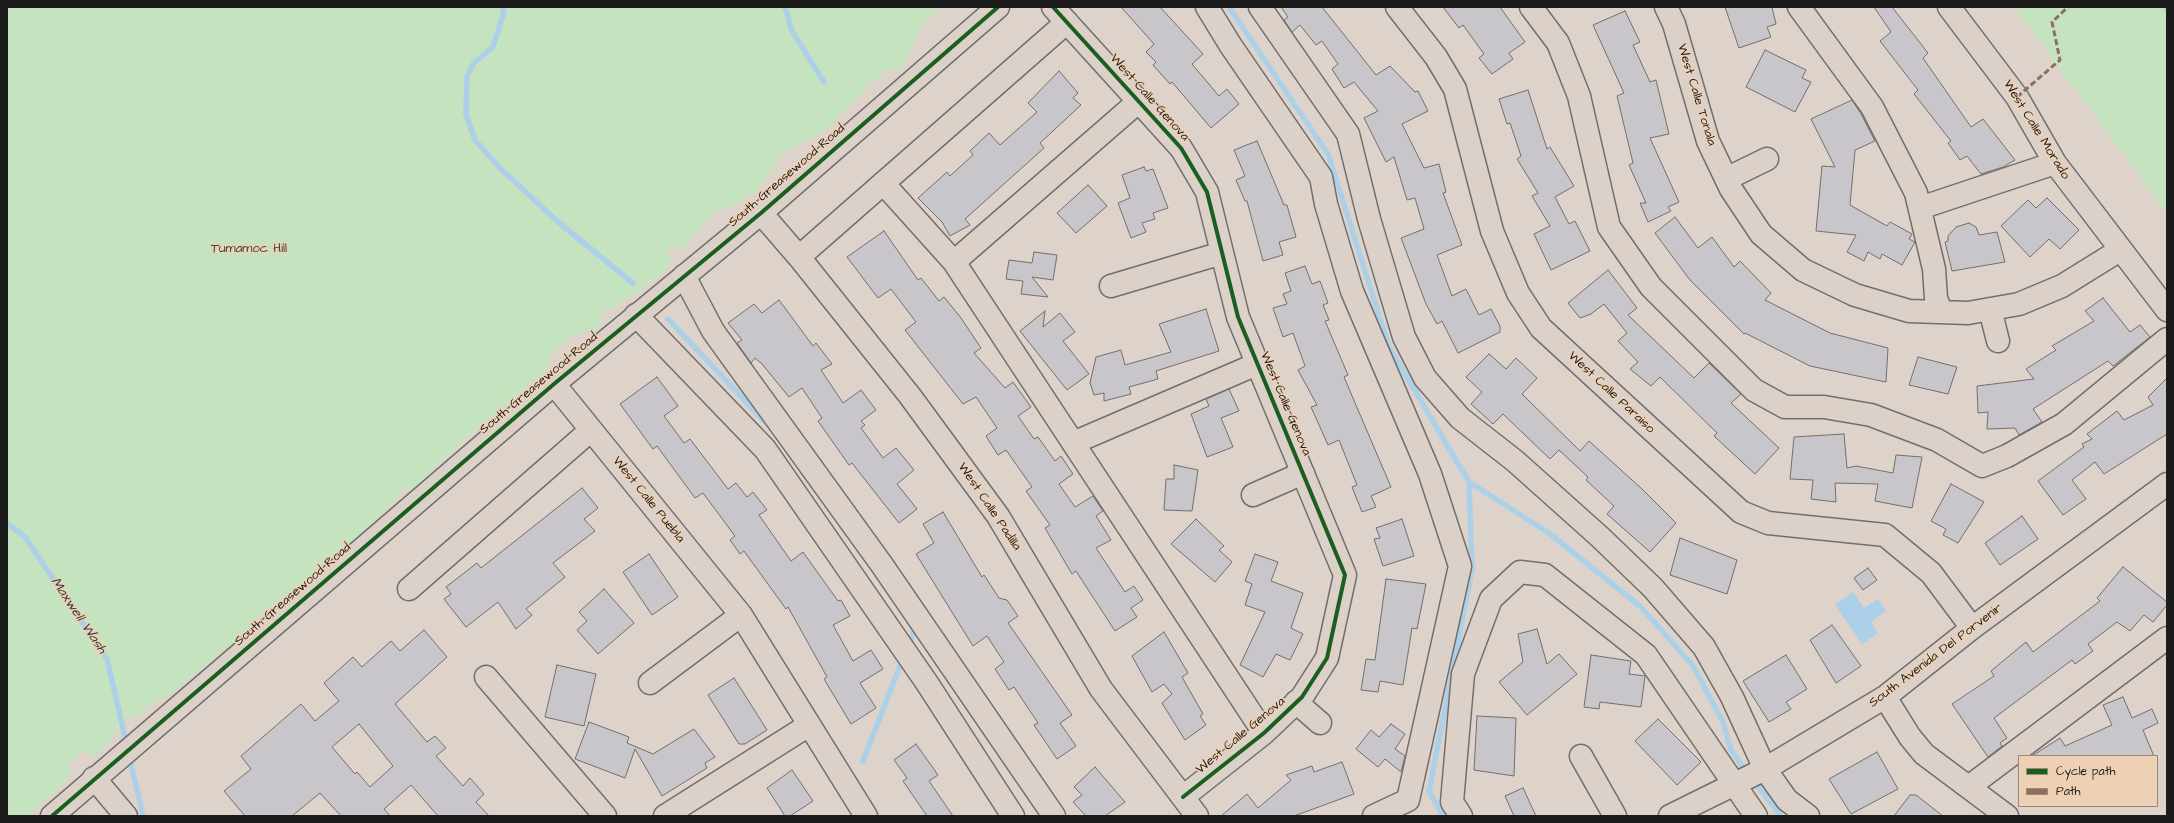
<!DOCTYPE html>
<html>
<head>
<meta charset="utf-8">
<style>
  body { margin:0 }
  #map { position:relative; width:2174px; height:823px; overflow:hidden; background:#ded3cb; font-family:"Architects Daughter",sans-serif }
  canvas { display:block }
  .frame { position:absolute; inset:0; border:8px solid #1c1c1c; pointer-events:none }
  .legend { position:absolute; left:2018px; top:755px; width:140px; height:52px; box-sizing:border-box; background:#eed1b5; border:1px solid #9a8978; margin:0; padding:5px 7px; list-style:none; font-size:12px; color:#1c1c1c }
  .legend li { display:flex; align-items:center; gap:8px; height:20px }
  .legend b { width:20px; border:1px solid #9a8978 }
</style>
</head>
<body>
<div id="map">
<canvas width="2174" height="823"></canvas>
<div class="frame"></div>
<ul class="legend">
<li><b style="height:5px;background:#1b5e20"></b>Cycle path</li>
<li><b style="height:5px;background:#8d6e63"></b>Path</li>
</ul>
</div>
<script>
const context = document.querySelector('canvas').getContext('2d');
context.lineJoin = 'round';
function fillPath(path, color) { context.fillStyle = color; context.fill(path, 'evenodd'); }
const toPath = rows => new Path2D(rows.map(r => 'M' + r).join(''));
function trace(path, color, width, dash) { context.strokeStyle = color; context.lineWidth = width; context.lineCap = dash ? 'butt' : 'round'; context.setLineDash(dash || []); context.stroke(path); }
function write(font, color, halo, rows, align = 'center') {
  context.font = font + ' "Architects Daughter",sans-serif'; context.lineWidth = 3; context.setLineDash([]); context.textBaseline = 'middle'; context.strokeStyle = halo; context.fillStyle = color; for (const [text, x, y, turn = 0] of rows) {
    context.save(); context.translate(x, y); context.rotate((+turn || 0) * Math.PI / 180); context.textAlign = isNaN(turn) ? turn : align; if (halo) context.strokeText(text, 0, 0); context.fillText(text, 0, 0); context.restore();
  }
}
fillPath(toPath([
  [7,7,942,7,935,12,921,26,911,53,900,69,895,70,888,69,882,73,879,78,871,81,862,93,826,129,814,138,805,141,796,148,787,150,780,156,770,173,754,193,735,205,711,214,685,248,678,250,672,247,668,250,671,261,668,269,647,286,636,292,632,298,624,299,613,309,608,308,601,310,600,326,595,330,574,336,551,354,549,365,543,376,527,385,514,402,497,412,430,472,427,482,419,489,411,492,404,487,394,502,352,541,344,553,325,561,314,574,294,591,277,600,257,617,256,624,174,691,151,705,138,716,127,717,122,720,118,731,102,750,92,756,82,751,70,763,70,778,27,816,7,816],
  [2014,7,2167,7,2167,213]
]), '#c5e3bf');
fillPath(toPath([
  [1853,592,1864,608,1878,599,1886,611,1871,622,1878,633,1862,644,1835,605]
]), '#abd0e8');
trace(toPath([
  [502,7,504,12,493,47,474,63,467,76,466,114,475,140,500,168,558,222,633,283],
  [785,7,792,31,824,82],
  [1229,7,1328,154,1389,347,1469,482,1549,533,1641,607,1693,666,1723,722,1731,750,1747,773],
  [2166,7,2167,10],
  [668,319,769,426],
  [7,523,25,537,107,659,127,746],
  [908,647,914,630],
  [129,756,143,816],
  [863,761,903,658],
  [1753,780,1781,816],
  [1443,816,1429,791,1472,570,1469,482]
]), '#abd0e8', 5.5);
const building = toPath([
  [1121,7,1160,7,1203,54,1192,64,1219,96,1227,89,1239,104,1211,128,1172,82,1170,84,1153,65,1156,62,1146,52,1154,44,1121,7],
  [1281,7,1322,7,1376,75,1390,66,1415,92,1418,91,1428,111,1402,124,1424,168,1439,164,1446,192,1443,193,1462,245,1437,255,1452,296,1466,289,1479,315,1491,309,1500,326,1500,332,1458,353,1442,321,1437,324,1426,304,1401,238,1424,229,1415,198,1407,200,1394,157,1386,162,1364,118,1378,111,1354,82,1344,88,1332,69,1338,64,1322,41,1316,45,1300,25,1292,32,1284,20,1288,17,1281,7],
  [1443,7,1500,7,1525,42,1509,53,1513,59,1492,74,1479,58,1484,54,1463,25,1459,28,1443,7],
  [1725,7,1772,7,1776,24,1767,27,1771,37,1739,48,1725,7],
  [1874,7,1892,7,1928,53,1923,58,1971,127,1983,119,2015,160,2003,167,1981,174,1967,156,1960,160,1948,143,1951,141,1914,94,1918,90,1880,41,1891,32,1874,7],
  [1625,11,1640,42,1633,45,1650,82,1656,80,1669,134,1650,138,1679,202,1668,207,1671,211,1648,222,1640,203,1646,203,1629,165,1633,163,1617,96,1624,93,1593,25,1625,11],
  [1765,50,1806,70,1802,78,1811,82,1795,112,1746,87,1765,50],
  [1059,71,1078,93,1073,98,1081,105,1040,143,1044,148,965,219,970,225,950,236,942,222,918,198,947,172,950,176,973,155,970,151,989,133,1000,145,1037,112,1028,103,1059,71],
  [1528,90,1547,149,1550,147,1574,186,1555,197,1569,224,1575,221,1590,251,1551,270,1534,234,1550,226,1532,196,1538,193,1517,159,1521,156,1510,123,1507,124,1499,99,1528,90],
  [1852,100,1861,114,1875,141,1855,150,1850,205,1887,226,1890,222,1912,234,1909,239,1915,242,1902,265,1882,254,1880,259,1868,252,1864,261,1847,252,1856,235,1816,231,1822,166,1835,167,1811,119,1852,100],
  [1257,141,1284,205,1287,205,1296,237,1279,242,1283,255,1263,261,1247,201,1245,201,1236,180,1245,176,1234,150,1257,141],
  [1144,167,1146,171,1153,169,1168,208,1153,213,1155,219,1142,223,1146,232,1131,238,1118,203,1130,198,1122,175,1144,167],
  [1088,185,1107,206,1076,233,1057,213,1088,185],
  [2047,198,2079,230,2060,249,2049,239,2030,257,2001,226,2028,200,2036,208,2047,198],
  [1675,217,1698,248,1712,237,1734,267,1740,261,1771,293,1765,300,1830,333,1888,348,1886,382,1810,366,1745,333,1744,334,1690,280,1655,233,1675,217],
  [1969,223,1976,227,1979,235,1997,232,2005,262,1952,271,1945,242,1948,241,1948,236,1956,227,1969,223],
  [884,231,918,280,921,278,939,301,944,297,961,318,981,348,974,353,1005,388,1013,382,1031,407,1018,416,1034,439,1038,437,1055,461,1061,456,1073,474,1059,484,1075,507,1093,496,1103,511,1096,516,1111,540,1096,548,1125,592,1134,586,1143,600,1131,608,1137,617,1115,631,1076,571,1072,574,1045,528,1050,525,1026,491,1032,487,1006,450,998,455,986,436,997,428,976,397,963,404,905,330,916,322,891,289,878,298,847,257,884,231],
  [1034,252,1057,255,1053,280,1032,277,1048,297,1021,294,1023,281,1006,279,1009,260,1032,263,1034,252],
  [1305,266,1312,284,1320,281,1328,303,1323,305,1329,320,1325,321,1348,375,1344,377,1391,487,1371,496,1376,507,1362,512,1352,487,1357,485,1339,440,1328,445,1311,407,1317,405,1298,370,1305,366,1293,333,1283,337,1273,308,1287,304,1283,294,1291,291,1285,273,1305,266],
  [1608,270,1637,308,1628,315,1694,378,1709,363,1741,394,1731,403,1779,448,1755,474,1714,436,1717,433,1660,377,1651,386,1630,369,1638,362,1618,341,1627,333,1604,304,1591,314,1580,318,1568,303,1608,270],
  [2103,298,2130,332,2140,325,2150,337,2113,366,2108,361,2033,409,2042,422,2019,435,2015,428,1987,429,1988,412,1978,413,1977,386,2034,379,2026,369,2056,350,2052,346,2094,321,2085,311,2103,298],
  [779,300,813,346,816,343,832,364,821,370,843,403,861,390,876,410,861,421,865,425,861,428,883,458,896,448,914,470,897,484,917,509,899,523,852,463,849,465,818,421,822,418,802,388,789,397,762,364,755,358,751,363,737,343,742,340,728,323,754,304,762,313,779,300],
  [1206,309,1219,351,1156,371,1158,379,1129,387,1131,394,1104,401,1104,393,1094,395,1090,383,1096,357,1121,350,1125,365,1171,352,1159,324,1206,309],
  [1045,311,1043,327,1060,313,1075,332,1063,341,1089,374,1067,390,1020,331,1045,311],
  [1489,354,1506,369,1516,358,1537,378,1522,394,1580,451,1589,441,1642,489,1676,523,1650,552,1607,514,1614,506,1586,480,1588,477,1559,450,1550,459,1503,414,1493,424,1471,404,1482,392,1466,377,1489,354],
  [1918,357,1957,367,1948,394,1909,385,1918,357],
  [657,377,678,406,664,416,684,443,690,439,728,489,736,483,747,497,753,492,767,510,759,515,791,561,803,552,838,601,841,600,850,616,833,625,853,661,871,650,883,669,860,683,876,708,851,724,824,679,827,677,788,607,786,609,744,551,740,554,730,540,735,536,703,493,695,498,657,446,653,449,620,404,657,377],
  [2167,378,2167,434,2104,474,2095,462,2072,480,2086,499,2063,515,2038,481,2084,447,2082,444,2092,439,2087,434,2117,411,2124,420,2153,405,2148,397,2167,378],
  [1229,389,1239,411,1221,418,1233,447,1207,457,1191,414,1209,406,1206,399,1229,389],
  [1844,434,1847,468,1856,466,1893,473,1896,455,1922,457,1912,508,1875,501,1878,484,1835,483,1836,502,1811,499,1813,480,1790,479,1794,437,1844,434],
  [1174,465,1198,470,1192,511,1164,510,1166,479,1174,479,1174,465],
  [1951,484,1984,502,1958,543,1943,535,1946,529,1931,521,1951,484],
  [582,488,598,508,584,519,595,531,553,563,565,577,526,609,532,615,516,629,498,602,466,627,444,599,451,594,446,587,477,563,481,568,582,488],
  [943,512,982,577,984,575,999,598,1007,600,1018,616,1008,623,1072,715,1060,723,1076,746,1057,759,1034,725,1038,723,1014,687,1009,690,995,669,1004,662,987,636,973,646,916,554,934,543,923,524,943,512],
  [2022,516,2038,539,2000,565,1985,543,2022,516],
  [1196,519,1224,546,1219,550,1232,562,1215,582,1171,544,1196,519],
  [1402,519,1414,556,1383,566,1374,539,1380,538,1376,528,1402,519],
  [1680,538,1737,560,1727,594,1670,575,1680,538],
  [649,554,678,597,652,615,623,572,649,554],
  [1255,554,1278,562,1271,581,1303,593,1291,628,1303,634,1290,660,1276,654,1263,677,1240,665,1265,612,1245,605,1252,584,1245,581,1255,554],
  [2123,567,2167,602,2167,605,2153,622,2144,615,2130,631,2117,622,2088,644,2093,651,2075,664,2072,660,1994,718,2007,738,2000,743,2002,746,1988,757,1952,704,1994,676,1991,671,2026,642,2033,652,2100,601,2097,598,2123,567],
  [1868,568,1877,580,1863,590,1854,578,1868,568],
  [1386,579,1426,584,1417,629,1412,628,1403,685,1380,681,1378,692,1361,690,1366,659,1375,660,1386,579],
  [604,589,634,623,598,654,577,630,587,621,579,612,604,589],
  [1832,625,1861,666,1836,683,1810,640,1832,625],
  [1537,629,1547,664,1559,654,1577,674,1527,715,1499,682,1523,662,1518,634,1537,629],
  [424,630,447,657,395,704,427,742,435,736,446,748,436,756,463,786,470,778,484,794,476,802,489,816,438,816,411,785,384,809,390,816,341,816,320,793,292,816,245,816,224,791,251,769,241,756,301,704,315,721,339,701,324,683,353,657,362,667,391,641,400,651,424,630],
  [359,724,393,766,370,787,357,772,355,774,332,747,359,724],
  [1164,632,1188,673,1182,677,1203,714,1200,716,1206,725,1185,740,1162,703,1172,694,1164,684,1152,692,1132,656,1164,632],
  [1591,655,1631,661,1629,674,1645,676,1641,707,1600,702,1599,709,1584,707,1591,655],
  [1786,655,1807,689,1786,702,1791,709,1769,722,1743,681,1786,655],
  [557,665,596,674,584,726,545,717,557,665],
  [734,678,767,730,745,744,739,744,708,695,734,678],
  [2123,697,2132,718,2152,709,2158,723,2143,730,2154,756,2032,756,2060,738,2065,746,2112,725,2103,705,2123,697],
  [1477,716,1516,718,1514,776,1474,770,1477,716],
  [1658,719,1701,762,1677,785,1635,741,1658,719],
  [589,722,629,737,627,743,653,754,694,729,715,757,705,763,707,768,662,796,635,749,625,778,575,759,589,722],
  [1391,724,1405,734,1395,749,1405,756,1401,772,1385,759,1378,767,1356,749,1371,730,1379,737,1391,724],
  [916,744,938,775,929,781,953,816,927,816,903,781,907,778,894,760,916,744],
  [1877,752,1898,789,1851,814,1829,779,1877,752],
  [1342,762,1354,794,1294,816,1221,816,1247,794,1258,808,1291,780,1286,775,1312,766,1314,772,1342,762],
  [1095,767,1125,802,1105,816,1086,816,1073,802,1082,795,1074,787,1095,767],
  [792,770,813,801,790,816,785,816,767,788,792,770],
  [1523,788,1536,816,1514,816,1505,796,1523,788],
  [1910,795,1916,795,1943,816,1894,816,1910,795]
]);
fillPath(building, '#c8c6ca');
trace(building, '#736e6b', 1);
const minor = toPath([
  [1053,7,1181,148,1207,192,1238,317,1345,575,1327,658,1302,697,1264,733,1183,797],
  [1207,7,1231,46,1321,177,1326,204,1352,291,1430,474,1460,566,1408,800,1374,816],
  [1260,7,1348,134,1369,219,1404,337,1425,378,1460,418,1515,461,1600,537,1653,588,1704,647,1732,697,1765,769,1787,800,1808,816],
  [1397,7,1436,57,1455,89,1492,231,1518,293,1541,328,1741,512,1768,523,1885,535,1931,573,1972,628],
  [1531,7,1558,43,1579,96,1609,227,1651,287,1754,390,1785,407,1824,407,1871,415,1937,440,1982,466,2007,456,2064,424,2167,339],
  [1666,7,1674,24,1708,141,1731,189,1761,234,1803,270,1855,295,1909,311,1968,313,2019,304,2062,286,2120,250],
  [1799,7,1872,107,1916,193,1934,269,1936,298,1941,312],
  [1949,7,2017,97,2055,163,2167,310],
  [1726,179,1767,159],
  [883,183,954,262,1139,101],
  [1920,208,2055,163],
  [761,213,799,257,910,396,998,516,1101,689,1197,816],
  [799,257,1067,22],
  [954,262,1264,733],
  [684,276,713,331,882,565,1054,816],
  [1111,286,1222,253],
  [1990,309,1998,341],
  [636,315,765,449,927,683,1013,816],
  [554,384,741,615,866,816],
  [1073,443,1257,364],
  [1253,495,1303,473],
  [409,589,591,430],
  [486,677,605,816],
  [650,683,741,615],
  [1885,697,1910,737,1924,754,2007,816],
  [1296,702,1320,723],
  [1581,756,1615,816],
  [94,778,126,816],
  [1970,786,2167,638],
  [665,816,809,725],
  [1461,816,1452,802,1463,674,1491,599,1520,572,1545,575,1646,655,1756,816],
  [1670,816,1765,769,1885,697,1972,628,2167,484]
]);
const major = toPath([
  [52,816,554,384,761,213,998,7]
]);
trace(minor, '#736e6b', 25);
trace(major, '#736e6b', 25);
trace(minor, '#dbd1c8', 22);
trace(major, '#dbd1c8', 22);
trace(toPath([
  [2017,97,2060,60,2052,22,2068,7]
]), '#8d6e63', 3, [6, 3]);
trace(toPath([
  [1053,7,1181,148,1207,192,1238,317,1345,575,1327,658,1302,697,1264,733,1183,797],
  [52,816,554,384,761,213,998,7]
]), '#1b5e20', 4);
write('13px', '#1c1c1c', '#eed1b5', [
  ["West Calle Tonala",1696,95,73],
  ["West Calle Genova",1149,98,48],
  ["West Calle Morado",2036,130,58],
  ["South Greasewood Road",787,176,-41],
  ["South Greasewood Road",539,384,-40],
  ["West Calle Paraiso",1611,393,43],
  ["West Calle Genova",1285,404,67],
  ["West Calle Puebla",648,500,51],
  ["West Calle Padilla",989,507,56],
  ["South Greasewood Road",293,595,-41],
  ["South Avenida Del Porvenir",1936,656,-37],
  ["West Calle Genova",1241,736,-40]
]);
write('13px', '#3a463b', '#eed1b5', [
  ["Tumamoc Hill",249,249]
]);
write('italic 14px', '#344047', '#eed1b5', [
  ["Maxwell Wash",78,616,56]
]);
</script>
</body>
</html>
